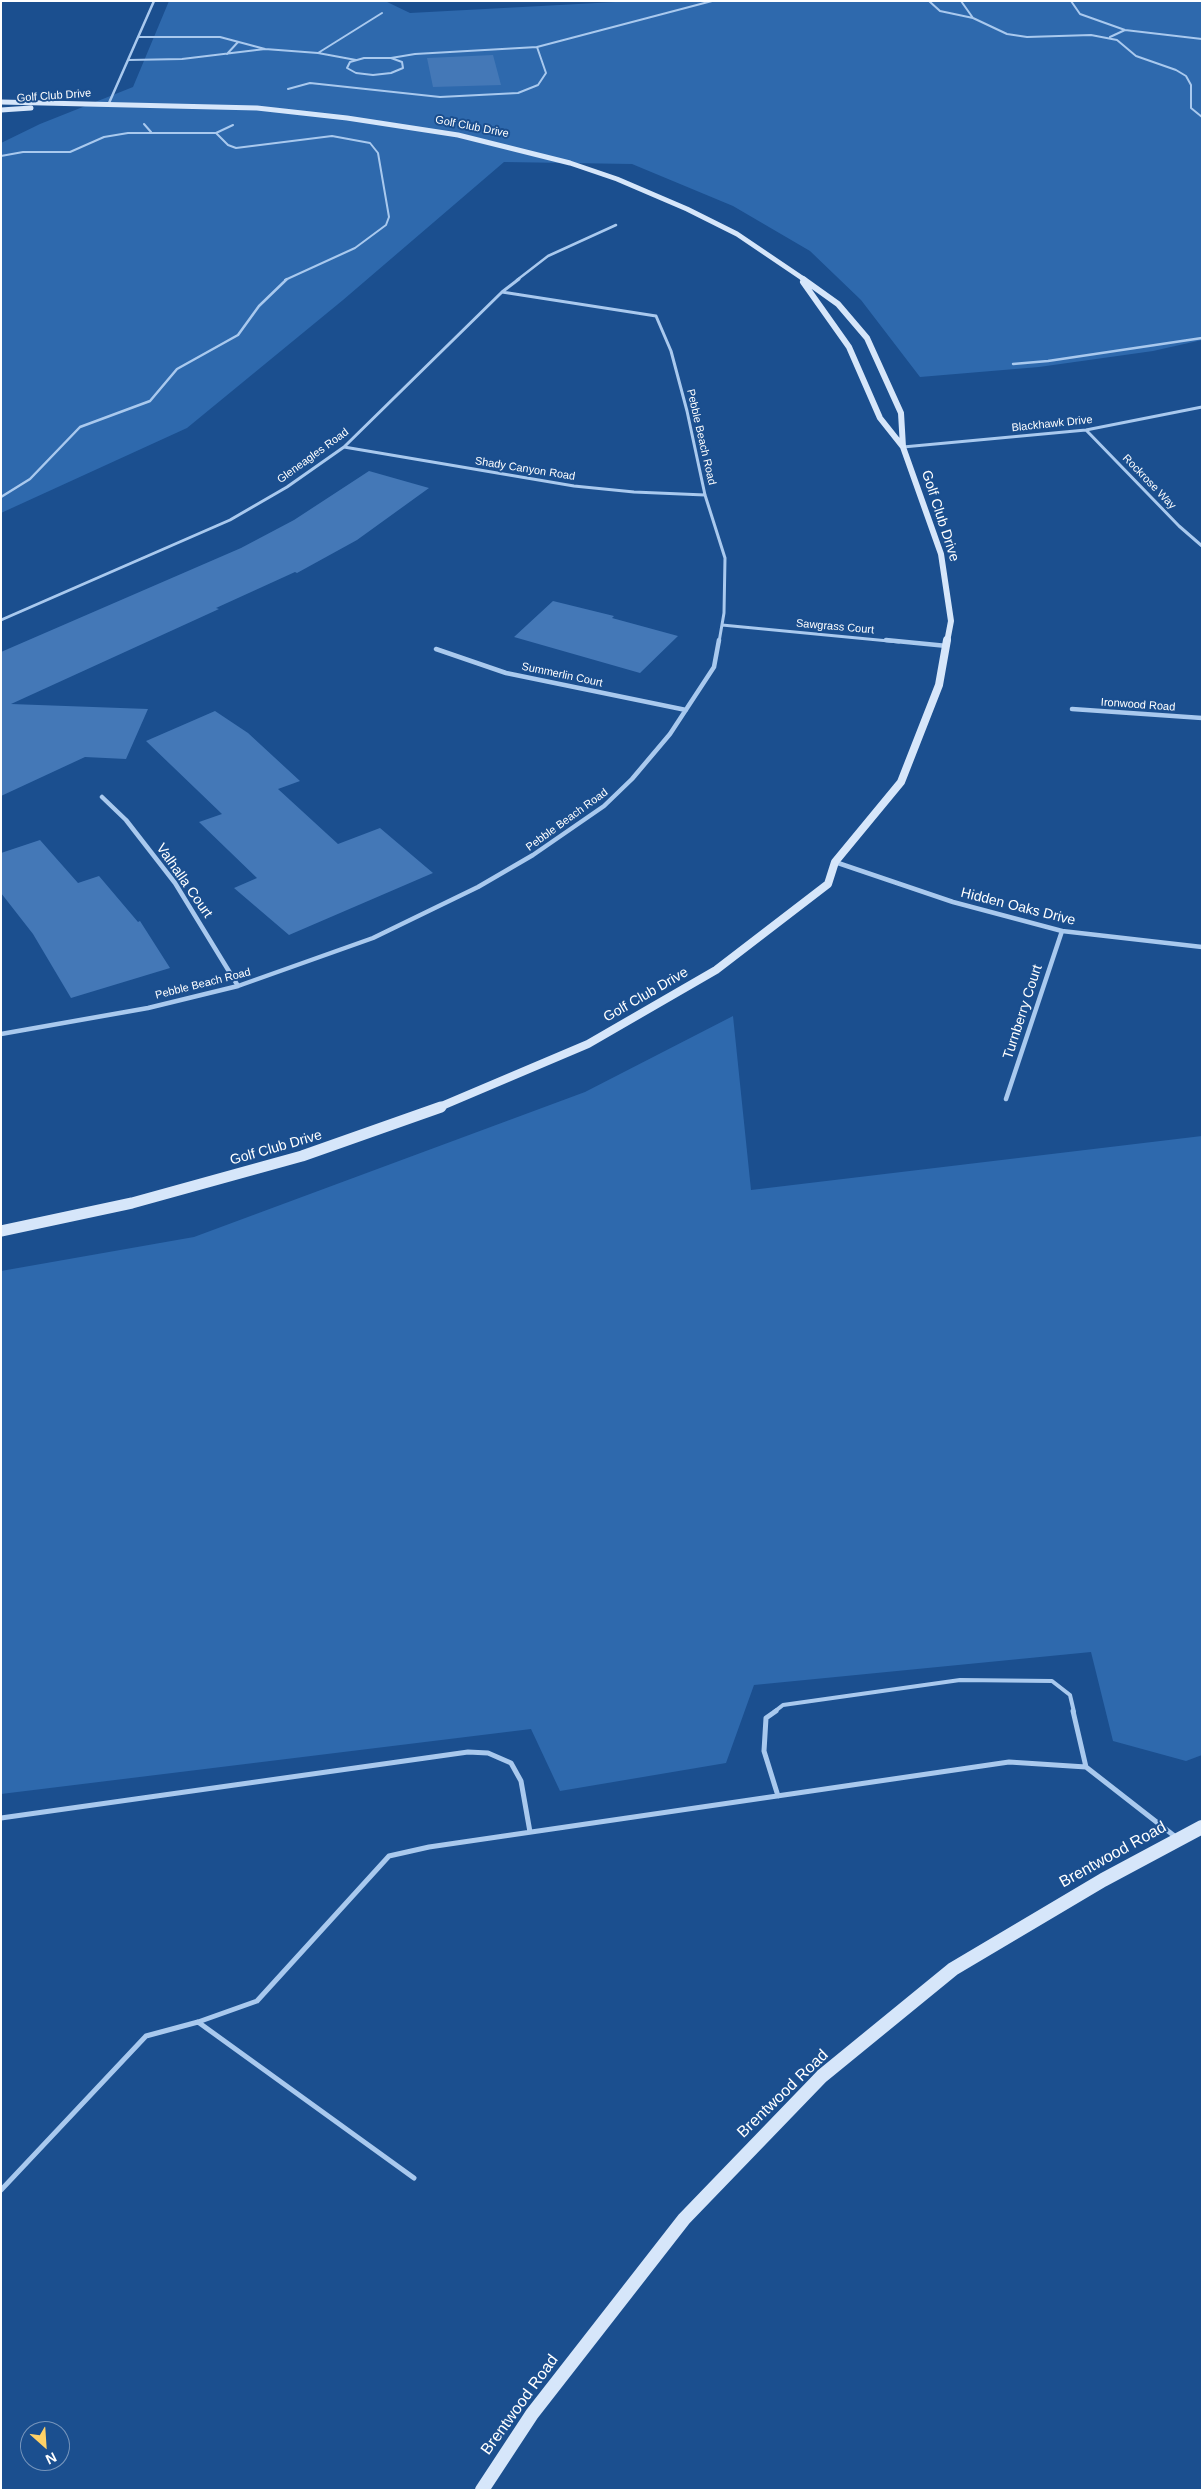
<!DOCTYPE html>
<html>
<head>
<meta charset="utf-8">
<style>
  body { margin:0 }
  #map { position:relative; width:1203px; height:2491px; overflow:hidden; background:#1b4f8f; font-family:Helvetica,sans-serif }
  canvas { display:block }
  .frame { position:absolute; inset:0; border:2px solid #fff; pointer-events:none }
  .north { position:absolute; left:20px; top:2421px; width:50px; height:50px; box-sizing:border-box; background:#1b4f8f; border:1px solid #7695bc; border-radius:50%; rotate:154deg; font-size:14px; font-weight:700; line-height:20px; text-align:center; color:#fff }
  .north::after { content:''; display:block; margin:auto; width:18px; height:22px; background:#ffd166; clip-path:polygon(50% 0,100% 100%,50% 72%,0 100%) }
</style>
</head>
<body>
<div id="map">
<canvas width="1203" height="2491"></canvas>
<div class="frame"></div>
<div class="north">N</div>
</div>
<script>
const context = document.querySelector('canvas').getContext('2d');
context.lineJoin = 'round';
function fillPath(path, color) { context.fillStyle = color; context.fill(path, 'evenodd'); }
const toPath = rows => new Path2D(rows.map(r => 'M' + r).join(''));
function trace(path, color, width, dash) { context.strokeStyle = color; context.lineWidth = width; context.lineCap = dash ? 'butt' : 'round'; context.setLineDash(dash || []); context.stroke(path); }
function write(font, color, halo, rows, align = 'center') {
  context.font = font + ' Helvetica,sans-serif'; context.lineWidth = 4; context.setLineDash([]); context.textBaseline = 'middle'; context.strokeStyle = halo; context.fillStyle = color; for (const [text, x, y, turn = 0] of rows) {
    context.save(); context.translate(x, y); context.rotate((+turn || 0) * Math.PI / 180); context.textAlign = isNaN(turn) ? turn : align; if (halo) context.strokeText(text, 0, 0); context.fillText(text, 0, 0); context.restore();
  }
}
fillPath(toPath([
  [169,1,385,1,410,13,634,1,1202,1,1202,340,1153,351,1039,367,920,377,861,300,810,251,733,206,632,164,504,162,343,300,187,428,1,513,1,143,40,124,133,87],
  [733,1016,751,1190,1202,1136,1202,1755,1186,1761,1113,1741,1091,1652,754,1685,726,1763,560,1791,531,1729,1,1794,1,1271,194,1237,585,1092]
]), '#2e69ad');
fillPath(toPath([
  [493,55,501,85,433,87,427,58],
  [369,471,429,488,357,540,297,573,295,572,216,608,219,609,11,704,148,709,126,759,85,757,1,796,1,652,241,548,294,520],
  [553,601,614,616,612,618,678,636,640,673,514,637],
  [215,711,248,733,300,781,278,789,338,844,380,828,433,873,289,935,234,888,257,878,199,822,222,814,146,741],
  [40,840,78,883,99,876,138,922,140,921,170,968,71,998,33,934,1,893,1,853]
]), '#4478b7');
trace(toPath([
  [929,1,940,11,973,18],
  [961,1,973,18,1007,34,1027,37,1091,35,1117,40,1136,56,1176,70,1186,76,1191,85,1191,108,1202,117],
  [1071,1,1080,14,1125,30,1202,39],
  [1110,37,1125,30],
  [265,49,318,53,356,60],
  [318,53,382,13],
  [227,54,238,42],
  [364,58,391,58,402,62,403,68,391,73,373,75,356,73,347,68,350,62,364,58],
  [391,58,415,54,537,47,712,1],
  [128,60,182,59,265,49,220,37,139,37],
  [288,89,310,83,440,97,518,93,538,85,546,73,537,47],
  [144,124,151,132],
  [216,133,228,145,236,148,332,136,370,143,378,153,389,217,386,225,355,248,285,280],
  [1,156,23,152,70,152,104,137,128,133,216,133,233,125]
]), '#a9c9ee', 2);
trace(toPath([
  [1013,364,1048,361,1202,338],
  [1,497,30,479,80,427,150,401,177,369,238,335,259,306,287,279]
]), '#a9c9ee', 2.5);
trace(toPath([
  [774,1712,783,1705,960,1680,1052,1681,1070,1695,1074,1712]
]), '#a9c9ee', 4);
trace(toPath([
  [776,1711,766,1718,764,1751,778,1796],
  [1073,1711,1086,1767],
  [1,1818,468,1752,488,1753,511,1763,521,1781,530,1832],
  [198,2022,414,2178],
  [1,2190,146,2036,198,2022,257,2001,389,1856,429,1847,1009,1762,1086,1767,1177,1838]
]), '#a9c9ee', 5);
trace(toPath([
  [109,103,154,1],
  [517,280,548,256,616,225]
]), '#a9c9ee', 2.5);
trace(toPath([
  [502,292,656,316,671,351,687,411,705,495,725,558,724,613,719,642],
  [1086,430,1179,526,1202,546],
  [344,447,574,486,634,492,705,495],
  [903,447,1086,430,1202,407],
  [1,620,230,520,287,487,344,447,502,292,519,279],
  [722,625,899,642]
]), '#a9c9ee', 3);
trace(toPath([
  [886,640,947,646],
  [436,649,506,673,686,710],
  [1072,709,1202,718],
  [102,797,126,820,175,883,238,986],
  [835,862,953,902,1062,931,1202,947],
  [1,1034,148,1008,238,986,373,938,478,887,533,855,604,806,632,779,670,734,714,667,719,640],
  [1006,1099,1062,931]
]), '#a9c9ee', 4.5);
trace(toPath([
  [1,102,257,108,347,118,458,135,570,163,617,179,687,209,737,234,805,280],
  [1,110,31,108]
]), '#d6e6fa', 5);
trace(toPath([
  [803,279,838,304,867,338,901,413,903,447,941,554,951,621,947,642],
  [803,282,849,347,880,418,903,447]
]), '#d6e6fa', 6);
trace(toPath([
  [437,1108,588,1044,716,970,828,884,835,862,901,782,939,685,947,640]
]), '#d6e6fa', 8);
trace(toPath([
  [1,1231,132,1203,302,1156,441,1107]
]), '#d6e6fa', 11);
trace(toPath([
  [482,2490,532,2414,684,2219,822,2076,953,1969,1103,1880,1202,1827]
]), '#d6e6fa', 14);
write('11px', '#fff', '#1b4f8f', [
  ["Golf Club Drive",54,96,-4],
  ["Golf Club Drive",472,127,11],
  ["Blackhawk Drive",1052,424,-6],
  ["Pebble Beach Road",701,437,77],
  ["Gleneagles Road",313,456,-36],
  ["Shady Canyon Road",525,469,9],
  ["Rockrose Way",1149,482,46],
  ["Sawgrass Court",835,627,5],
  ["Summerlin Court",562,675,12],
  ["Ironwood Road",1138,705,4],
  ["Pebble Beach Road",567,820,-36],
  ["Pebble Beach Road",203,984,-14]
]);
write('14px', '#fff', '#1b4f8f', [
  ["Golf Club Drive",940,516,72],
  ["Valhalla Court",184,881,55],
  ["Hidden Oaks Drive",1018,907,14],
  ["Golf Club Drive",646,995,-30],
  ["Turnberry Court",1023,1012,-72],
  ["Golf Club Drive",276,1148,-16]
]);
write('16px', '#fff', '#1b4f8f', [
  ["Brentwood Road",1113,1855,-29],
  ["Brentwood Road",783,2094,-44],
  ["Brentwood Road",520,2405,-54]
]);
</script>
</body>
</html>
